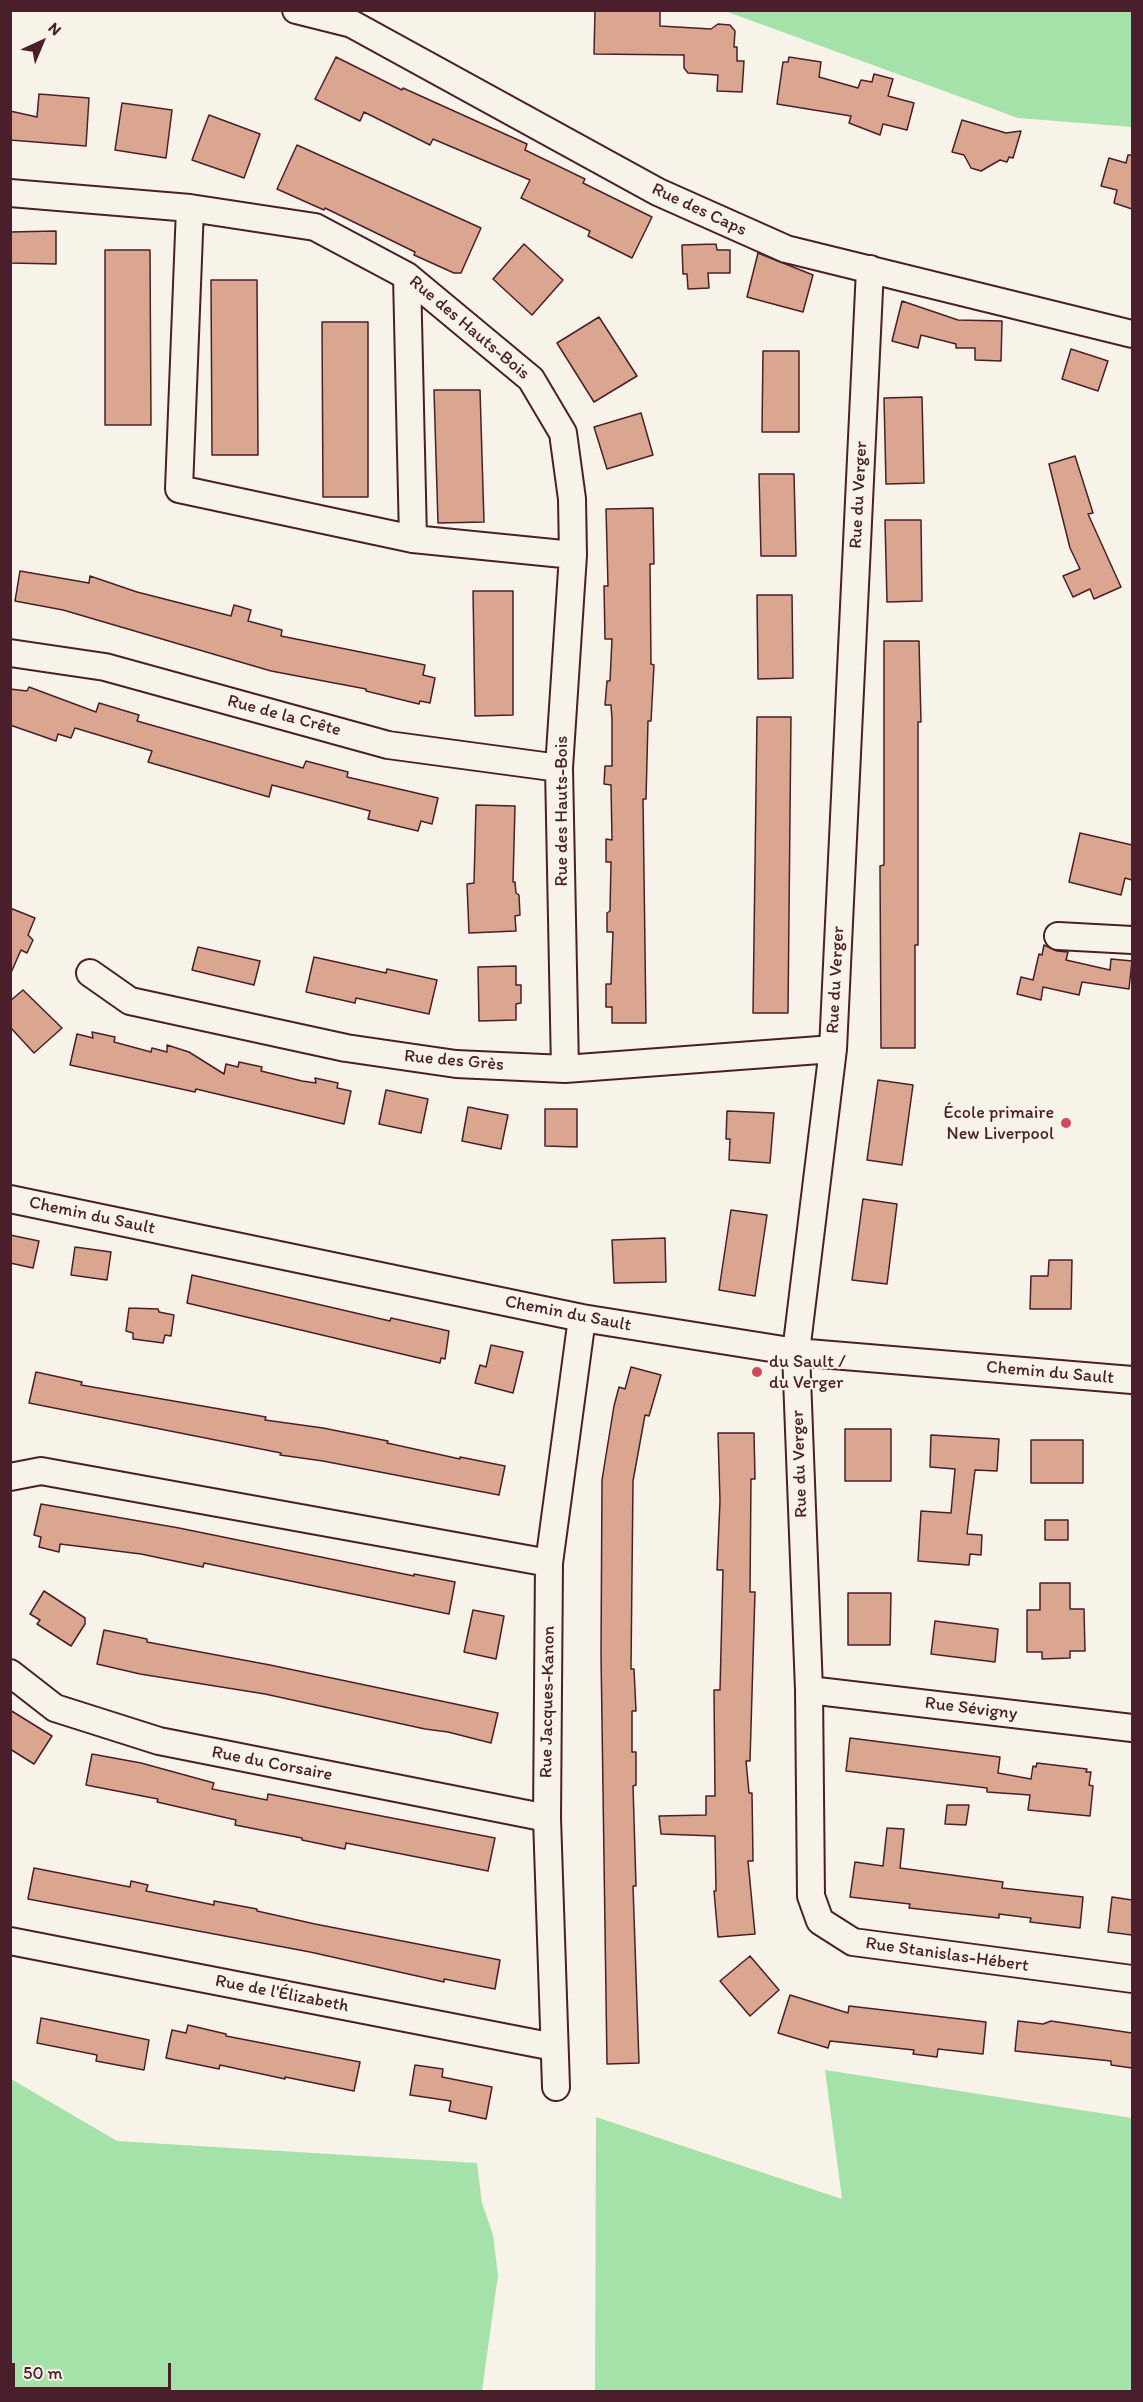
<!DOCTYPE html>
<html>
<head>
<meta charset="utf-8">
<style>
  body { margin:0 }
  #map { position:relative; width:1143px; height:2402px; overflow:hidden; background:#f7f3e8; font-family:Itim,sans-serif }
  canvas { display:block }
  .frame { position:absolute; inset:0; border:12px solid #4a1f2b; pointer-events:none }
  .north { position:absolute; left:12px; top:12px; width:60px; height:60px; -webkit-text-stroke:4px #f7f3e8; paint-order:stroke; rotate:44deg; font-size:16px; font-weight:700; line-height:24px; text-align:center; color:#4a1f2b }
  .north::after { content:''; display:block; margin:auto; width:21px; height:27px; background:#4a1f2b; clip-path:polygon(50% 0,100% 100%,50% 72%,0 100%) }
  .scale { position:absolute; left:12px; top:2363px; width:159px; height:27px; box-sizing:border-box; border:3px solid #4a1f2b; border-top:0; padding-left:8px; font-size:18px; line-height:21px; white-space:nowrap; color:#4a1f2b; -webkit-text-stroke:4px #f7f3e8; paint-order:stroke }
</style>
</head>
<body>
<div id="map">
<canvas width="1143" height="2402"></canvas>
<div class="frame"></div>
<div class="north">N</div>
<div class="scale">50 m</div>
</div>
<script>
const context = document.querySelector('canvas').getContext('2d');
context.lineJoin = 'round';
function fillPath(path, color) { context.fillStyle = color; context.fill(path, 'evenodd'); }
const toPath = rows => new Path2D(rows.map(r => 'M' + r).join(''));
function trace(path, color, width, dash) { context.strokeStyle = color; context.lineWidth = width; context.lineCap = dash ? 'butt' : 'round'; context.setLineDash(dash || []); context.stroke(path); }
function write(font, color, halo, rows, align = 'center') {
  context.font = font + ' Itim,sans-serif'; context.lineWidth = 4.5; context.setLineDash([]); context.textBaseline = 'middle'; context.strokeStyle = halo; context.fillStyle = color; for (const [text, x, y, turn = 0] of rows) {
    context.save(); context.translate(x, y); context.rotate((+turn || 0) * Math.PI / 180); context.textAlign = isNaN(turn) ? turn : align; if (halo) context.strokeText(text, 0, 0); context.fillText(text, 0, 0); context.restore();
  }
}
fillPath(toPath([
  [725,11,1132,11,1132,127,1018,118],
  [825,2070,1132,2118,1132,2391,595,2391,596,2117,842,2199],
  [11,2079,117,2141,477,2163,482,2203,493,2235,498,2275,482,2391,11,2391]
]), '#a5e2a9');
const building = toPath([
  [595,10,660,10,660,26,711,29,718,24,730,25,735,31,734,47,737,47,737,61,744,61,742,92,717,91,718,75,688,73,684,68,684,55,594,54,595,10],
  [336,57,402,90,403,88,527,144,525,150,585,179,583,183,652,217,632,258,588,236,590,231,521,198,530,180,433,139,430,145,364,112,360,121,315,99,336,57],
  [789,57,821,62,819,77,858,88,861,80,872,82,874,74,893,79,888,96,914,103,907,130,883,124,880,135,849,123,851,116,777,104,783,62,788,62,789,57],
  [39,94,89,98,86,146,10,140,10,111,37,117,39,94],
  [122,103,172,110,166,158,115,150,122,103],
  [209,115,260,134,244,178,192,160,209,115],
  [962,120,1006,133,1021,131,1013,158,1009,157,1007,162,1000,160,981,171,971,168,964,155,952,152,962,120],
  [297,145,481,228,461,273,454,273,414,255,415,252,325,208,324,210,277,189,297,145],
  [1128,155,1132,155,1132,209,1114,203,1117,190,1101,186,1109,158,1126,163,1128,155],
  [56,231,56,264,10,263,10,232,56,231],
  [524,244,563,280,532,315,493,279,524,244],
  [716,244,717,250,730,250,730,273,708,273,709,288,688,289,687,274,683,274,682,245,716,244],
  [105,250,150,250,151,425,105,425,105,250],
  [758,253,813,275,803,312,747,297,758,253],
  [211,280,257,280,258,455,212,455,211,280],
  [902,301,958,320,1002,321,1001,361,975,360,975,348,956,348,956,344,921,335,918,348,892,341,902,301],
  [599,317,637,376,594,402,557,343,599,317],
  [322,322,368,322,368,497,323,497,322,322],
  [1071,349,1108,361,1098,391,1062,379,1071,349],
  [763,351,799,351,799,432,762,432,763,351],
  [434,390,480,390,484,522,438,523,434,390],
  [922,397,924,483,886,484,884,398,922,397],
  [641,413,653,455,607,469,594,427,641,413],
  [1075,456,1093,513,1088,514,1121,587,1094,599,1090,589,1073,597,1063,576,1080,569,1070,548,1049,464,1075,456],
  [759,474,794,474,796,556,761,556,759,474],
  [653,508,654,564,650,564,651,664,654,665,651,721,648,721,646,799,643,799,646,1023,612,1023,612,1007,606,1007,606,984,611,984,613,932,607,932,607,913,610,911,611,862,606,862,606,839,612,840,611,785,604,784,605,766,612,766,612,719,611,705,605,705,607,681,610,681,612,639,605,639,604,586,608,586,606,509,653,508],
  [885,520,921,520,922,601,887,602,885,520],
  [20,571,89,583,90,576,137,592,231,616,234,605,251,610,248,621,282,630,281,636,425,665,423,675,435,678,430,703,420,701,419,704,366,691,366,689,271,671,63,610,15,601,20,571],
  [473,591,513,591,513,715,475,716,473,591],
  [757,595,792,595,793,678,758,679,757,595],
  [884,641,919,641,921,722,918,722,918,945,915,945,915,1048,881,1048,880,866,884,865,884,641],
  [29,687,96,712,99,703,139,715,137,721,303,768,306,761,348,772,347,777,438,798,432,824,421,821,418,831,368,819,370,811,272,785,269,797,148,762,152,751,75,728,71,738,58,734,56,741,10,725,10,689,27,691,29,687],
  [757,717,791,717,788,1013,753,1013,757,717],
  [476,805,515,806,513,882,515,882,516,893,519,895,520,915,515,916,516,931,469,933,467,884,474,883,476,805],
  [1080,833,1132,845,1132,880,1125,878,1121,895,1069,882,1080,833],
  [10,908,35,918,28,935,33,940,27,953,21,950,10,975,10,908],
  [1044,945,1057,951,1068,952,1066,960,1110,970,1111,959,1132,961,1129,989,1082,982,1079,995,1043,987,1041,1000,1017,994,1021,977,1033,980,1039,954,1042,955,1044,945],
  [198,947,260,961,254,985,192,970,198,947],
  [314,957,386,973,387,969,437,980,429,1014,356,998,355,1003,306,992,314,957],
  [516,966,516,985,521,985,521,1003,516,1004,516,1020,479,1021,478,967,516,966],
  [23,990,62,1028,34,1053,10,1027,10,1001,23,990],
  [92,1032,115,1037,114,1042,151,1052,152,1048,167,1052,167,1045,189,1052,224,1074,226,1064,238,1067,239,1062,262,1067,261,1071,302,1081,316,1083,315,1078,338,1083,337,1088,351,1091,344,1124,196,1089,195,1092,70,1065,77,1034,93,1038,92,1032],
  [878,1080,913,1085,902,1165,867,1160,878,1080],
  [386,1090,428,1099,421,1133,379,1124,386,1090],
  [468,1107,508,1115,501,1149,462,1141,468,1107],
  [545,1109,577,1109,577,1147,545,1146,545,1109],
  [727,1111,774,1113,770,1163,729,1160,730,1139,726,1139,727,1111],
  [863,1199,897,1204,887,1284,852,1280,863,1199],
  [731,1210,767,1215,755,1296,719,1290,731,1210],
  [10,1235,39,1241,33,1268,10,1263,10,1235],
  [665,1238,666,1282,614,1283,612,1240,665,1238],
  [75,1247,111,1252,107,1280,71,1275,75,1247],
  [1049,1260,1072,1260,1071,1309,1030,1309,1031,1276,1048,1276,1049,1260],
  [192,1275,390,1321,391,1318,449,1331,445,1359,441,1358,440,1363,187,1303,192,1275],
  [129,1308,158,1309,159,1312,174,1315,171,1336,165,1335,163,1343,133,1339,133,1333,126,1331,129,1308],
  [491,1345,523,1352,513,1393,475,1383,480,1365,486,1367,491,1345],
  [631,1367,661,1375,649,1416,645,1415,633,1481,631,1669,634,1669,636,1711,632,1711,632,1752,636,1752,636,1785,633,1786,636,1886,633,1886,639,2063,607,2064,601,1654,602,1480,614,1406,619,1387,625,1389,631,1367],
  [36,1372,82,1382,81,1385,266,1417,265,1420,323,1428,388,1441,387,1443,460,1459,460,1457,505,1466,499,1495,323,1461,280,1455,281,1453,29,1403,36,1372],
  [845,1429,891,1429,891,1481,845,1481,845,1429],
  [718,1433,754,1433,755,1479,751,1479,750,1592,755,1592,750,1761,746,1761,749,1793,752,1793,753,1861,748,1861,755,1934,718,1937,714,1891,716,1891,715,1836,661,1834,659,1816,706,1815,706,1796,715,1796,714,1690,720,1690,723,1570,717,1570,720,1501,718,1433],
  [931,1435,999,1439,997,1471,975,1470,967,1534,982,1535,981,1555,970,1554,969,1565,918,1561,921,1511,951,1513,955,1469,930,1467,931,1435],
  [1031,1440,1083,1440,1083,1483,1031,1483,1031,1440],
  [41,1504,179,1528,414,1576,414,1574,455,1582,449,1614,204,1563,203,1567,141,1554,60,1544,59,1552,39,1547,41,1537,34,1535,41,1504],
  [1045,1520,1068,1520,1068,1540,1045,1540,1045,1520],
  [1040,1583,1070,1583,1070,1609,1084,1609,1085,1651,1070,1651,1070,1658,1042,1659,1042,1652,1027,1652,1027,1610,1040,1610,1040,1583],
  [44,1591,85,1618,85,1624,71,1646,37,1624,40,1620,30,1614,44,1591],
  [848,1593,891,1593,890,1645,848,1645,848,1593],
  [473,1610,504,1616,496,1659,464,1652,473,1610],
  [935,1621,998,1629,995,1662,931,1654,935,1621],
  [104,1630,147,1639,147,1642,270,1665,498,1713,491,1743,448,1732,425,1729,265,1694,140,1674,97,1664,104,1630],
  [10,1710,52,1736,34,1764,10,1749,10,1710],
  [850,1738,1000,1757,998,1773,1031,1779,1033,1766,1036,1767,1037,1763,1087,1769,1086,1772,1091,1772,1089,1785,1093,1786,1090,1816,1028,1810,1030,1795,987,1792,987,1788,846,1771,850,1738],
  [92,1754,141,1763,214,1783,212,1789,267,1800,268,1794,495,1838,488,1871,346,1843,345,1849,302,1840,302,1838,235,1825,236,1820,157,1802,158,1799,86,1785,92,1754],
  [947,1805,969,1805,966,1825,945,1824,947,1805],
  [887,1828,904,1829,900,1868,1003,1882,1002,1888,1083,1897,1080,1928,1030,1922,1031,1918,999,1914,999,1918,909,1908,910,1904,850,1897,855,1862,883,1866,887,1828],
  [34,1868,130,1887,131,1881,148,1885,146,1891,214,1905,214,1901,257,1909,257,1911,315,1924,500,1960,495,1989,444,1979,444,1982,310,1952,28,1899,34,1868],
  [1112,1897,1132,1900,1132,1935,1108,1932,1112,1897],
  [750,1956,779,1990,750,2016,720,1981,750,1956],
  [790,1995,848,2013,849,2006,986,2022,983,2054,938,2049,937,2057,913,2054,914,2050,830,2041,828,2048,778,2033,790,1995],
  [41,2018,149,2040,144,2070,96,2061,97,2055,37,2043,41,2018],
  [1018,2021,1043,2024,1051,2021,1132,2033,1132,2068,1111,2065,1111,2061,1015,2051,1018,2021],
  [188,2025,226,2034,226,2036,360,2062,354,2091,285,2077,285,2079,220,2065,219,2069,166,2058,172,2030,186,2033,188,2025],
  [415,2065,443,2069,442,2077,492,2087,486,2119,449,2111,451,2101,410,2095,415,2065]
]);
fillPath(building, '#dba68f');
trace(building, '#4a1f2b', 1.5);
const minor = toPath([
  [296,10,352,24,658,192,786,249,1132,334],
  [10,193,190,208,315,227,407,276,531,379,563,433,572,499,573,555,559,768,565,1069],
  [190,208,179,489,413,539,573,555],
  [870,269,833,1049,796,1352,809,1690,811,1896,820,1921,853,1942,1132,1979],
  [407,276,413,539],
  [10,653,105,667,388,745,559,768],
  [1058,936,1132,940],
  [90,973,130,1001,346,1048,456,1064,565,1069,833,1049],
  [10,1199,582,1318,796,1352,1132,1380],
  [10,1477,41,1471,549,1563],
  [10,1673,55,1708,159,1741,547,1818],
  [809,1690,1132,1728],
  [10,1941,554,2047],
  [556,2087,547,1818,549,1563,582,1318]
]);
trace(minor, '#4a1f2b', 30);
trace(minor, '#f7f3e8', 26);
for (const [x, y, r, color] of [
  [1066,1123,6,"#d1495b"],
  [757,1372,6,"#d1495b"]
]) { const dot = new Path2D(); dot.arc(x, y, r, 0, 2 * Math.PI); context.fillStyle = color; context.fill(dot); trace(dot, '#f7f3e8', 2); }
write('18px', '#4a1f2b', '#f7f3e8', [
  ["Rue des Caps",699,210,25],
  ["Rue des Hauts-Bois",469,328,40],
  ["Rue du Verger",859,495,-87],
  ["Rue de la Crête",284,716,15],
  ["Rue des Hauts-Bois",562,811,-90],
  ["Rue du Verger",836,980,-87],
  ["Rue des Grès",454,1061,5],
  ["Chemin du Sault",92,1216,12],
  ["Chemin du Sault",568,1314,11],
  ["Chemin du Sault",1050,1373,5],
  ["Rue du Verger",800,1464,-92],
  ["Rue Jacques-Kanon",548,1702,-89],
  ["Rue Sévigny",971,1709,7],
  ["Rue du Corsaire",272,1764,11],
  ["Rue Stanislas-Hébert",947,1955,8],
  ["Rue de l'Élizabeth",282,1994,11]
]);
write('18px', '#4a1f2b', '#f7f3e8', [
  ["École primaire",1054,1113],
  ["New Liverpool",1054,1134],
  ["du Sault /",769,1362,"left"],
  ["du Verger",769,1383,"left"]
], 'right');
</script>
</body>
</html>
